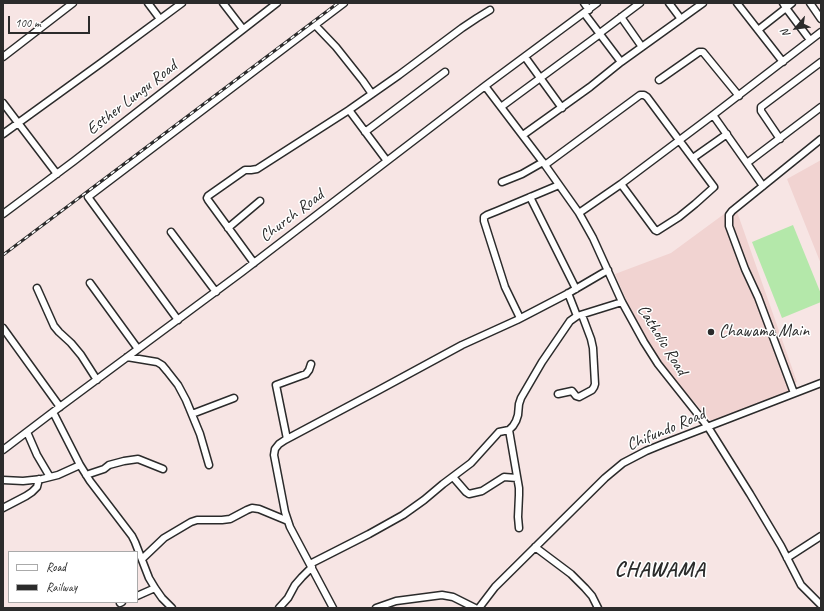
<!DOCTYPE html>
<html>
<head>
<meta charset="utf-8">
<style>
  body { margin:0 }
  #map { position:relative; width:824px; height:611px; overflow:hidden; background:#f7e5e4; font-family:Caveat,sans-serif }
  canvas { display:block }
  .frame { position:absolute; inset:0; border:4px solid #2b2b2b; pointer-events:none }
  .legend { position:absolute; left:8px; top:551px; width:130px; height:52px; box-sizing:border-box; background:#fff; border:1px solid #aaa; margin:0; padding:5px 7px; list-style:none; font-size:12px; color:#2b2b2b }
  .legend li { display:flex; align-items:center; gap:8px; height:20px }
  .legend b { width:20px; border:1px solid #aaa }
  .north { position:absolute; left:776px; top:8px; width:40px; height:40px; -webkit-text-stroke:3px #fff; paint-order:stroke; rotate:242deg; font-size:11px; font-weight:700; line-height:16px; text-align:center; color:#2b2b2b }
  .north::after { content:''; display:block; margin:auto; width:14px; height:18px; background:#2b2b2b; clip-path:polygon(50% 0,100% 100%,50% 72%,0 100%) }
  .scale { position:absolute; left:8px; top:16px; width:82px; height:18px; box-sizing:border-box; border:2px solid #2b2b2b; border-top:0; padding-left:5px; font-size:12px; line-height:14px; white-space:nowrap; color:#2b2b2b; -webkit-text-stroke:3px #fff; paint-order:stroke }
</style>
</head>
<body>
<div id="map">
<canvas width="824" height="611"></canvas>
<div class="frame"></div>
<ul class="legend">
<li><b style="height:5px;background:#fff"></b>Road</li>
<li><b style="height:5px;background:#2b2b2b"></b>Railway</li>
</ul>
<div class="north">N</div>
<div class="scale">100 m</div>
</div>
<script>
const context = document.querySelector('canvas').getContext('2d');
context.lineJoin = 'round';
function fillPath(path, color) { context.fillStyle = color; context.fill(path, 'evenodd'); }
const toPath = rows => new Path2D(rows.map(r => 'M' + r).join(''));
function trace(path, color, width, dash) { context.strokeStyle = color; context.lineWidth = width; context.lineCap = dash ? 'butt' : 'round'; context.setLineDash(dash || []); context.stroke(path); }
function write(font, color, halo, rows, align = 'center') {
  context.font = font + ' Caveat,sans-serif'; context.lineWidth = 3; context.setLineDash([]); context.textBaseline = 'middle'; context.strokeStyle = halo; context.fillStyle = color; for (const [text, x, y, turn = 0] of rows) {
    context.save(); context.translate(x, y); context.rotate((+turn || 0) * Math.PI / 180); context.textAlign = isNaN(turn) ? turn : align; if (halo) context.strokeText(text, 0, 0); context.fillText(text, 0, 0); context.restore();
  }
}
fillPath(toPath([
  [821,160,821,264,787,179],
  [735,206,797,382,788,386,790,391,711,421,660,363,627,302,615,274,671,253]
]), '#f1d3d1');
fillPath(toPath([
  [793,225,821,294,821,302,782,318,752,242]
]), '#b4e8aa');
const minor = toPath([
  [148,3,160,19],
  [223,3,243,29],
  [344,3,315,25,336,47,363,81,372,94],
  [584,3,589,10],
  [669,3,681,19],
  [737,3,783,62],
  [783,3,786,8,792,3],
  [810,3,821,19],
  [621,17,642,47],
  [758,30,786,8,810,40],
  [600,33,640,3],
  [3,57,73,3],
  [525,57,562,108],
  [621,62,703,3],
  [659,80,699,52,703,52,739,96],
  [485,86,545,165,579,213,593,238,622,302,644,342,658,364,677,388,708,427,750,494,781,546,801,585,821,605],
  [3,103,57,174],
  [501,107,600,34],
  [349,110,387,161],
  [713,115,763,186],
  [365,132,445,72],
  [3,134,101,63,182,3],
  [523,135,590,87,621,62,584,13],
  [780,139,761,111,761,107,821,62],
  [693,158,727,134],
  [747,163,821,107],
  [545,165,640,95,644,95,647,97,714,187,695,204,679,217,657,231,655,230,621,184],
  [502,182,522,174,543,162],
  [530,197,576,289],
  [579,213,621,184,713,115,821,32],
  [3,214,74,161,277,3],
  [228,228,260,201],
  [171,232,216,292],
  [254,263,208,200,207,198,208,196,245,170,251,170,257,169,349,110,399,75,462,28,477,18,490,10],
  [90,283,138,349],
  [37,288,54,326,59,332,71,343,81,355,97,380],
  [568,293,577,316],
  [520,318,505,287,484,221,484,217,487,215,497,211,559,185],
  [178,320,88,197,315,25],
  [3,328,60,407],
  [127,357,157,362,162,365,167,371,178,385,186,400,200,434,209,465],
  [794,393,758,297,745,269,729,226,729,215,732,211,821,139],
  [558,394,572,391,576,396,579,397,592,390,594,387,595,384,593,348,591,339,582,315],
  [53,412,80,465,90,481,132,536,135,542,149,578,155,588,162,598,172,608],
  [192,414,234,398],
  [509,430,519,488,519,495,518,517,519,528],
  [27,432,37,455,50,477],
  [287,439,276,385,306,374,309,370,311,364],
  [3,450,53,412,242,272,485,86,597,3],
  [86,475,104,469,109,465,124,461,138,459,163,469],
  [453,477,466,492,469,494,482,491,504,477,517,478],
  [3,480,23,481,42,479,58,475,80,465],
  [3,508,26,496,32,492,37,487,39,479],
  [535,547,571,574,585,588,592,596,598,608],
  [787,558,821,536],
  [142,559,164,538,191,522,197,520,222,520,230,519,247,510,252,508,259,509,288,521],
  [310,564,369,534,403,515,424,500,443,484,471,463,499,432,509,430,513,426,516,421,518,415,519,404,521,398,542,362,570,321,577,316,622,302],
  [137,596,155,588],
  [120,603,122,602],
  [279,608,288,598,295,585,302,577,312,567],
  [333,608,290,527,285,512,274,455,275,449,279,444,285,440,379,390,462,345,517,320,567,294,608,270],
  [376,608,396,601,442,595,453,597,475,608],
  [479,608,495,587,605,478,623,463,646,451,663,444,821,383]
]);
trace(minor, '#2b2b2b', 9);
trace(minor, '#fff', 6);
const rail = toPath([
  [3,255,338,3]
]);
trace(rail, '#2b2b2b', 3);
trace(rail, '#fff', 1.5, [4.5]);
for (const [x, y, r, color] of [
  [711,332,4,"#2b2b2b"]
]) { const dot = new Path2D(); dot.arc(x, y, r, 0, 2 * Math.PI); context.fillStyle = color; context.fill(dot); trace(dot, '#fff', 1.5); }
write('17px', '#2b2b2b', '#fff', [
  ["Esther Lungu Road",132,98,-38],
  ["Church Road",292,216,-37],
  ["Catholic Road",662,340,58],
  ["Chifundo Road",666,430,-23]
]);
write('17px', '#2b2b2b', '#fff', [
  ["Chawama Main",719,332]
], 'left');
context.letterSpacing = '1px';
write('bold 21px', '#2b2b2b', '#fff', [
  ["CHAWAMA",660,570]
]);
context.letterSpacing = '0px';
</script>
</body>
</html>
